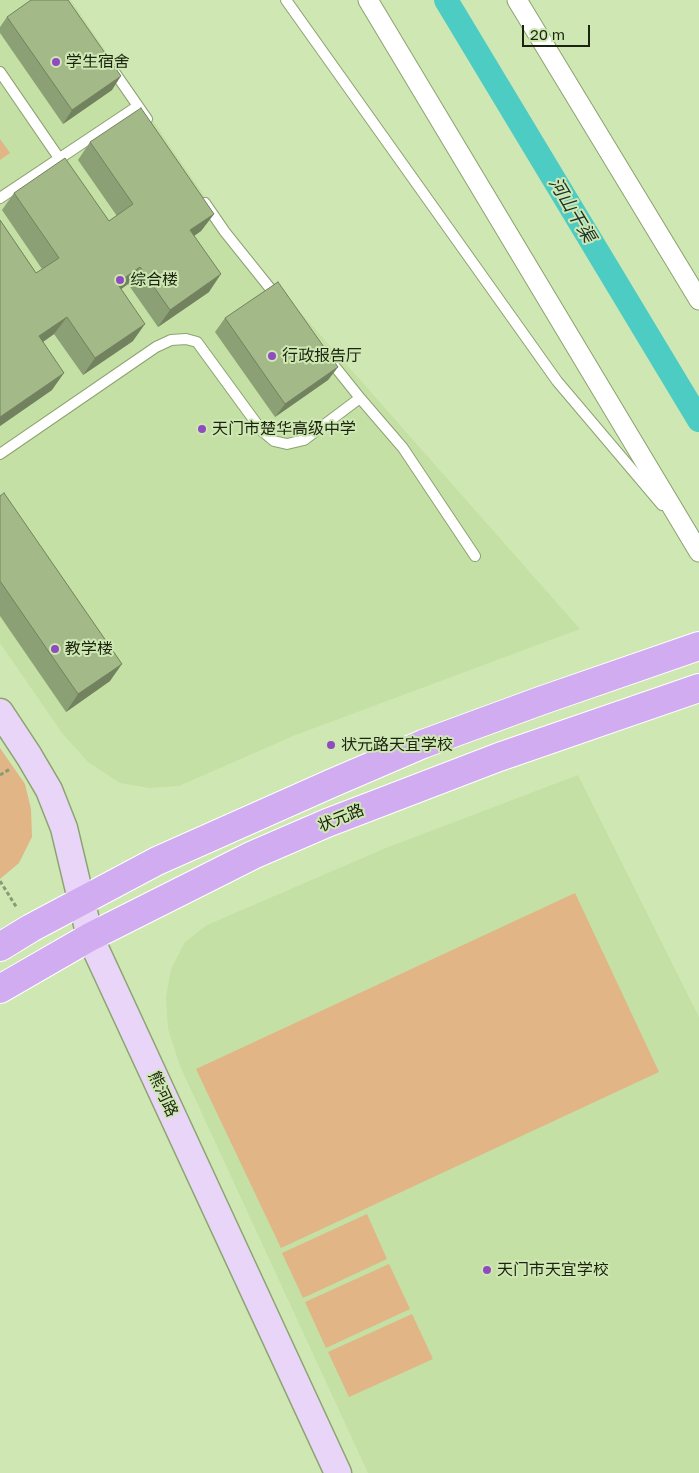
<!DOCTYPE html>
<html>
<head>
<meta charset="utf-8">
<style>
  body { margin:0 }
  #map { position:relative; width:699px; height:1473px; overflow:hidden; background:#cfe8b3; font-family:"Golos Text",sans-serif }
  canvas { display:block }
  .scale { position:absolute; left:522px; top:25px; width:68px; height:22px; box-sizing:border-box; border:2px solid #1b2410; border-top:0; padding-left:6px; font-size:15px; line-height:18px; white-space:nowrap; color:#1b2410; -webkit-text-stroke:4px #cfe8b3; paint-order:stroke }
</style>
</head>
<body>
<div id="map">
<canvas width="699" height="1473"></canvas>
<div class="scale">20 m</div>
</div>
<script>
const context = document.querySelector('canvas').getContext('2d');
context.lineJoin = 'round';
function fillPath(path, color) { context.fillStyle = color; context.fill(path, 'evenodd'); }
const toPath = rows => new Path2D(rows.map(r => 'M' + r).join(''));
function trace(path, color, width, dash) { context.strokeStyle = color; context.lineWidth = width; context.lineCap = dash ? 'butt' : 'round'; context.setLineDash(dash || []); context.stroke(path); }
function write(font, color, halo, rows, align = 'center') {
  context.font = font + ' "Golos Text","Noto Sans SC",sans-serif'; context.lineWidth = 4; context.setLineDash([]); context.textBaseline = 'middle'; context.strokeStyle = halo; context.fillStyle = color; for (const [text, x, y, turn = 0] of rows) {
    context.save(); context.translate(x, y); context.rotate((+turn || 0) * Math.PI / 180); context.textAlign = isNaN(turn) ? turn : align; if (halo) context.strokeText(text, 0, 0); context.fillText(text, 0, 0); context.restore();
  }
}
fillPath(toPath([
  [0,0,71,0,226,228,580,629,293,736,179,786,149,788,120,783,88,762,62,733,0,643],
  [578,775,699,1017,699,1473,368,1473,180,1066,168,1029,166,997,171,969,185,942,207,925,386,848]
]), '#c4e0a4');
fillPath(toPath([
  [0,139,10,153,0,160],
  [0,748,25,784,31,809,32,837,19,863,0,879],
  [575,893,659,1072,281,1248,196,1069],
  [367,1214,387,1259,303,1298,282,1253],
  [389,1264,410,1309,326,1348,305,1302],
  [412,1314,433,1359,349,1397,328,1352]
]), '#e1b586');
trace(toPath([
  [446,0,699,420]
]), '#4dccc3', 24);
const lane = toPath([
  [286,0,557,381,662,505],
  [113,70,147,119],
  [0,72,59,158],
  [0,198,138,106],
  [205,203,225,232,277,297],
  [328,358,360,398],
  [0,454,156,347,171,340,186,339,197,342,262,431,274,441,287,444,304,440,360,398,403,448,475,556]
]);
const street = toPath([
  [368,0,699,552],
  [517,0,699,300]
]);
const secondary = toPath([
  [0,712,29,756,49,790,64,828,90,937,338,1473]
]);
const primary = toPath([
  [0,947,31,928,157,861,330,784,423,744,540,701,699,646],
  [0,989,90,937,253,855,327,823,499,757,699,688]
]);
trace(lane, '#8ca371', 12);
trace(street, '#8ca371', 21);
trace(secondary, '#8ca371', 29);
trace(primary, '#fff', 30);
trace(toPath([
  [0,775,10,769],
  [0,881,17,908]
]), '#899b73', 3, [4, 2.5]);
trace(lane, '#fff', 10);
trace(street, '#fff', 19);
trace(secondary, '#e8d5f8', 26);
trace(primary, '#d2acf1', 28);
fillPath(toPath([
  [7,17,112,90,63,124,0,33,0,27],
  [90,142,214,214,201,231,194,236,209,292,158,327,128,284,121,289,133,341,83,375,54,334,43,342,52,390,0,426,0,220,36,273,42,269,2,210,14,193,109,221,117,216,78,160],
  [225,318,338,367,328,380,275,417,215,332],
  [0,496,110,681,66,712,0,616]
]), '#8ca075');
fillPath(toPath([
  [121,76,112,90,63,124,72,110],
  [214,214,201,231,178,247,190,230],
  [140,267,128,284,105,301,117,283],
  [221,274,209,292,158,327,170,310],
  [67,317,54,334,27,353,39,336],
  [145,324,133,341,83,375,95,358],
  [338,367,328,380,275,417,285,404],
  [64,373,52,390,0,426,0,417],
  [122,664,110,681,66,712,78,694]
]), '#72825f');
const building = toPath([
  [31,0,68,0,121,76,72,110,7,17,31,0],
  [141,108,214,214,190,230,221,274,170,310,140,267,117,283,145,324,95,358,67,317,39,336,64,373,0,417,0,220,36,273,59,258,14,193,65,158,109,221,133,204,90,142,141,108],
  [278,282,338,367,285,404,225,318,278,282],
  [4,493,122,664,78,694,0,581,0,496,4,493]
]);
fillPath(building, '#a3ba88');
trace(building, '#72825f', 1);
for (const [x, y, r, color] of [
  [56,62,5,"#8f4cc0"],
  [120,280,5,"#8f4cc0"],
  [272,356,5,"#8f4cc0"],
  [202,429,5,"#8f4cc0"],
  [55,649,5,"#8f4cc0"],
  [331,745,5,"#8f4cc0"],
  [487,1270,5,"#8f4cc0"]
]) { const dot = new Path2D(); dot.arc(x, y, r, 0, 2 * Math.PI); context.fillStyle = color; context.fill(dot); trace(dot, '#cfe8b3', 2); }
write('16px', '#1b2410', '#cfe8b3', [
  ["学生宿舍",66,62],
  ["综合楼",130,280],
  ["行政报告厅",282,356],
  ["天门市楚华高级中学",212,429],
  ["教学楼",65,649],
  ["状元路天宜学校",341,745],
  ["天门市天宜学校",497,1270]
], 'left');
write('16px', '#1b2410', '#cfe8b3', [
  ["状元路",341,818,-22],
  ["熊河路",163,1094,65]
]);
write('italic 18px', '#192f2d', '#cfe8b3', [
  ["河山干渠",572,210,59]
]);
</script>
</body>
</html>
